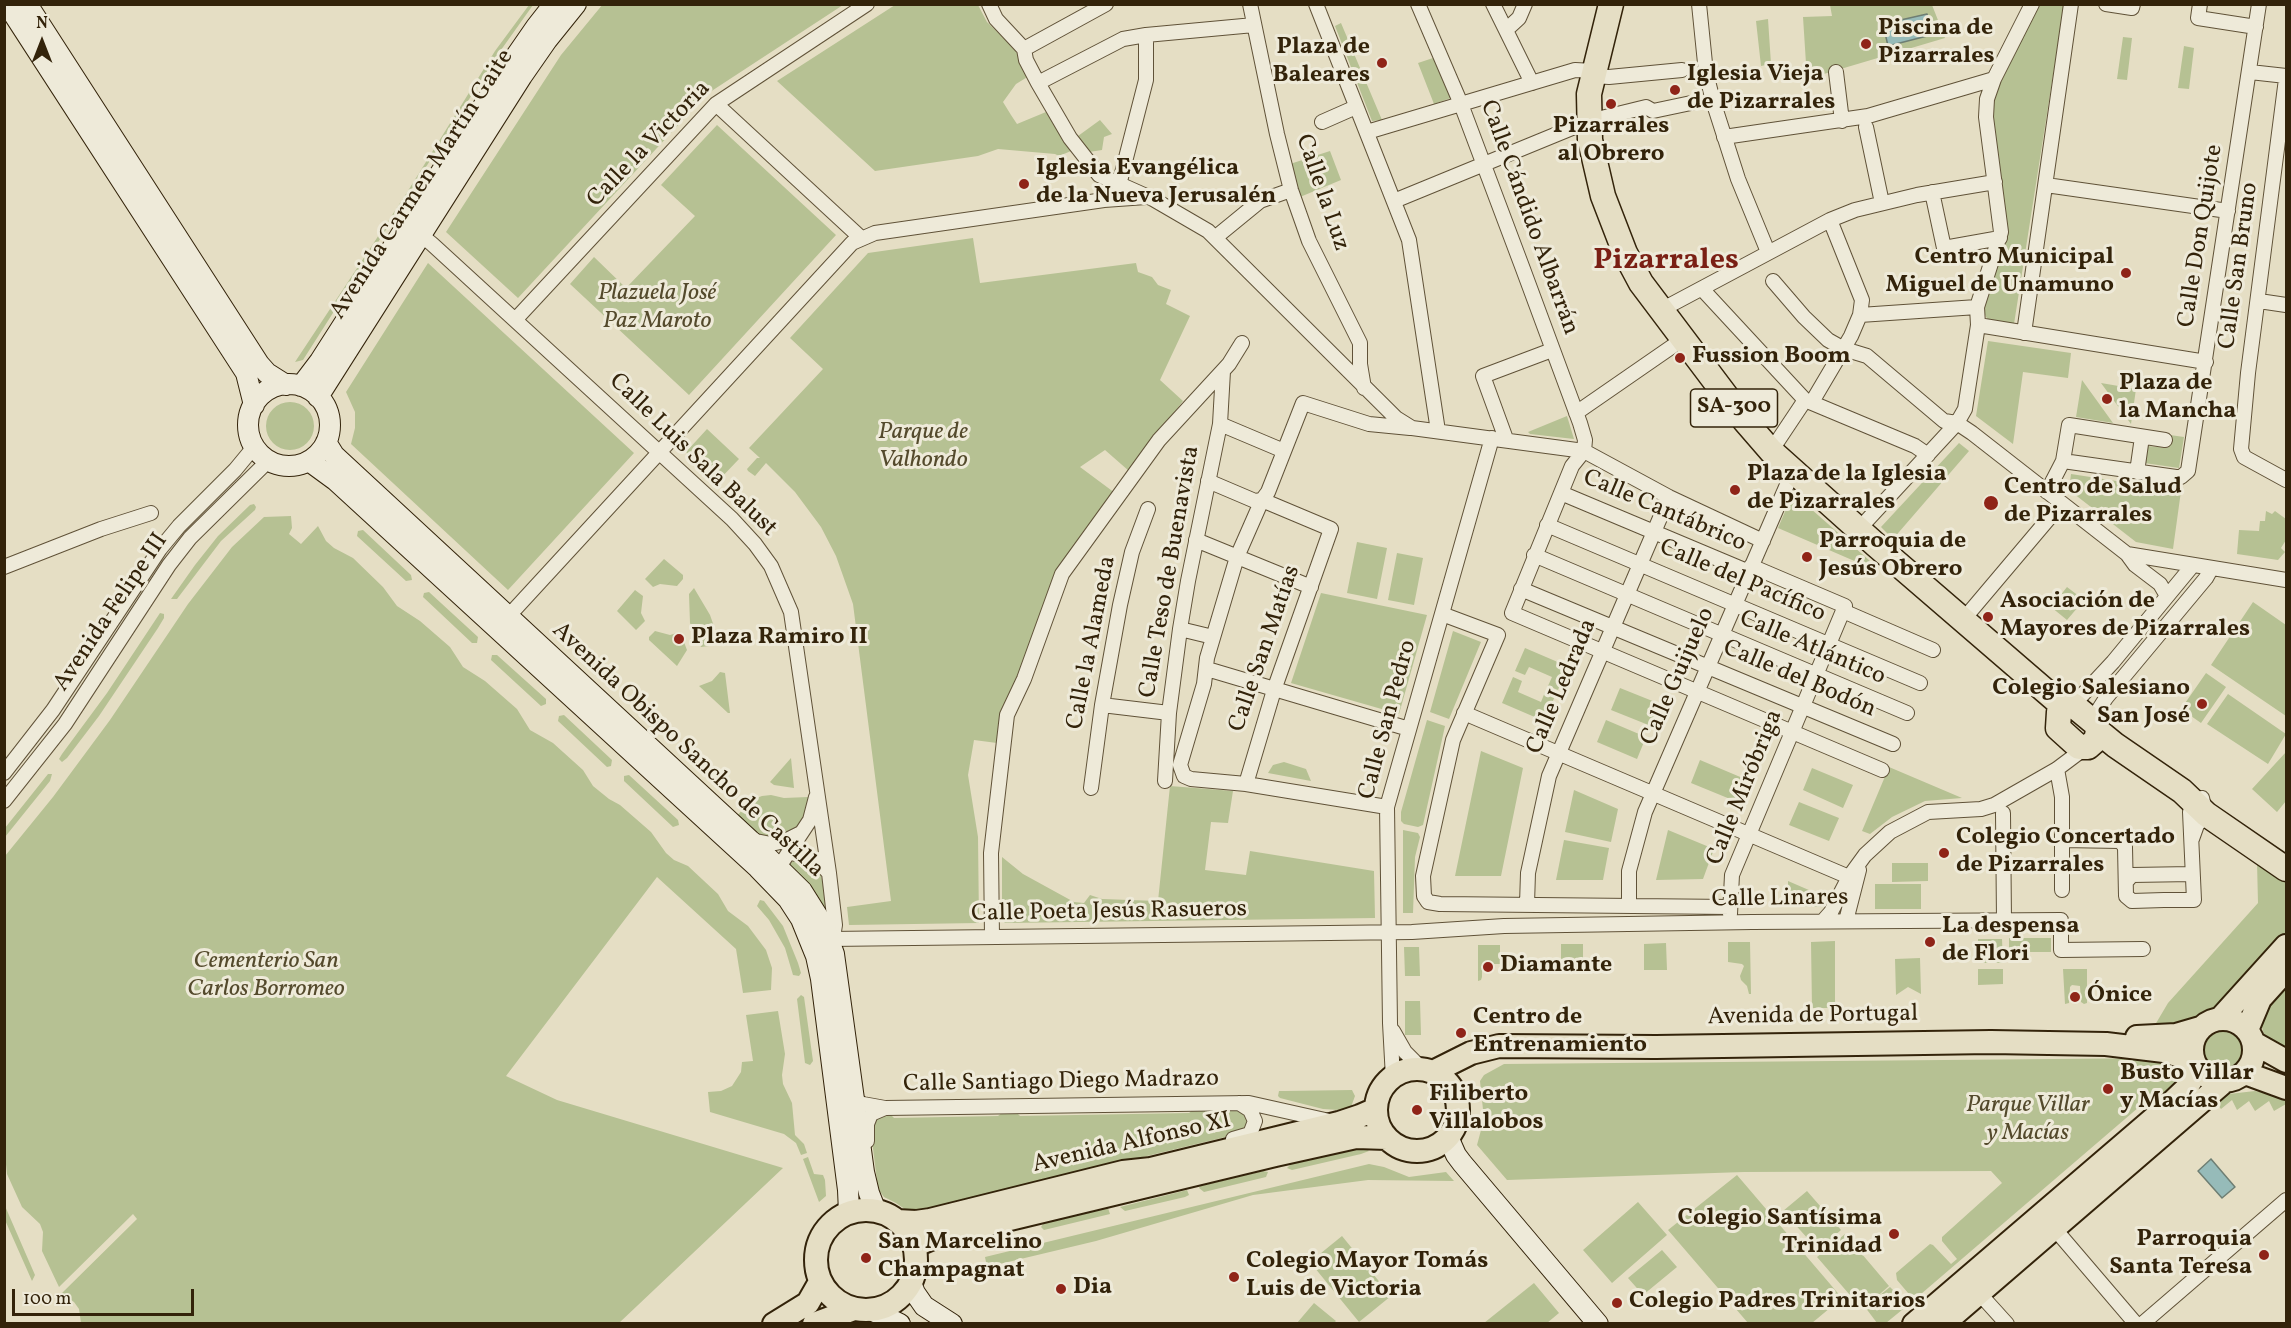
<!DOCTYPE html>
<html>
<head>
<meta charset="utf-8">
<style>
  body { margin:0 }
  #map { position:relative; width:2291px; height:1328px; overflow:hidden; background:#e5dec4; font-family:Vollkorn,serif }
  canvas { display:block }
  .frame { position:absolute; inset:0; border:6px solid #33230a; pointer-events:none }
  .north { position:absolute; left:12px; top:12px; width:60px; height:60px; -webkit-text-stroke:4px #eeead9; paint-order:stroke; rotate:0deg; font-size:16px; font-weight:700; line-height:24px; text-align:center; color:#33230a }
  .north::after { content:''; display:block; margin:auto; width:21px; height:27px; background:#33230a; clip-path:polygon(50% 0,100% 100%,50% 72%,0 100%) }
  .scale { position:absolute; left:12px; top:1289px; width:182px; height:27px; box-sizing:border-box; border:3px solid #33230a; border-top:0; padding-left:8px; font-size:18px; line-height:21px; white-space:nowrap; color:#33230a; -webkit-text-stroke:4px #eeead9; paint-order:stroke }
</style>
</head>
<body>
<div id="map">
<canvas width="2291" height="1328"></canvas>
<div class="frame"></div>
<div class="north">N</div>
<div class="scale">100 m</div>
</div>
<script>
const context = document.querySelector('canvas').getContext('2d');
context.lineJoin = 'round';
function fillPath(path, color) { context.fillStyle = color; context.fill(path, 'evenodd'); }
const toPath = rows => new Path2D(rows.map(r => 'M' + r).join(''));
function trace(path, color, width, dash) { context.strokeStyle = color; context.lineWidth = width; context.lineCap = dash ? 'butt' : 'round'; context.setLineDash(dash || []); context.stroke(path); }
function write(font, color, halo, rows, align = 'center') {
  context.font = font + ' Vollkorn,serif'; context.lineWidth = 6; context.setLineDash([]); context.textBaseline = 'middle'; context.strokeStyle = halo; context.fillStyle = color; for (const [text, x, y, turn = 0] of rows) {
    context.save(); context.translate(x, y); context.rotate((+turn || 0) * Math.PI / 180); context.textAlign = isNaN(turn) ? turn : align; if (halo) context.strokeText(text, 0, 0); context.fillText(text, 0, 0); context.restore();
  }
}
fillPath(toPath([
  [603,4,843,5,707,94,518,298,446,232,561,55],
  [529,5,533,5,496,57,303,360,295,362,406,194,495,51],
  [895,5,978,5,987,22,1014,48,1029,76,1016,84,1003,102,1011,115,1017,124,1046,112,1071,151,1059,156,1055,154,998,149,978,156,875,171,777,81],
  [1830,5,1932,5,1945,38,1807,79,1803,17,1832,16],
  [2037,5,2064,5,2014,324,1990,321,1986,317,1983,310,2005,234,1992,120,1992,101,1994,91],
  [1768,19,1771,64,1761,66,1756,21],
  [1341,23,1382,120,1372,121,1335,26],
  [2123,37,2132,38,2127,80,2117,79],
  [2184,46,2194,48,2189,89,2178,88],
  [1433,58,1451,98,1434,104,1418,63],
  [1100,120,1112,134,1104,137,1102,150,1089,152,1078,136],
  [717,125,836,235,689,395,570,284,594,257,626,288,695,216,661,185],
  [1330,151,1341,180,1300,197,1290,164],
  [973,238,980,283,1136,263,1138,272,1152,277,1158,285,1171,290,1166,304,1190,316,1160,380,1183,401,1129,471,1105,450,1080,467,1115,493,1060,570,1022,677,1011,689,997,743,974,740,968,775,978,837,979,923,849,925,847,907,891,901,853,604,836,556,821,527,795,492,766,463,755,476,748,471,747,469,757,458,760,458,749,448,823,369,790,338,868,253],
  [428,263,634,453,508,590,351,444,355,428,355,412,346,392],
  [1988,341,2071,353,2068,378,2023,372,2013,444,1976,416],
  [2082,380,2113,423,2076,417],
  [2101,383,2136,389,2131,424],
  '266 426a24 24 0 1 1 48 0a24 24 0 1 1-48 0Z',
  [1567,416,1574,439,1530,434,1528,432],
  [707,429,739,459,718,481,686,452],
  [2170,435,2184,437,2179,468,2144,463,2147,446,2168,448],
  [1959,443,1969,451,1893,539,1881,527],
  [2071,474,2181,491,2173,549,2136,542,2069,490],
  [1793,493,1870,561,1866,566,1778,528],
  [254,504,256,507,255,510,221,541,177,599,171,599,195,565,218,536,250,505],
  [2266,511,2272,514,2275,511,2286,519,2286,540,2281,548,2285,552,2278,560,2237,554,2239,530,2259,531,2260,521,2265,521],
  [291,516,292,528,289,534,301,544,318,526,326,541,334,548,353,558,383,587,397,606,420,621,450,647,463,667,485,681,517,709,530,730,553,743,583,770,593,786,609,799,620,805,651,832,666,853,674,860,688,866,718,894,728,911,748,926,766,950,772,968,771,990,743,993,736,949,657,877,506,1076,557,1100,783,1168,619,1323,81,1323,79,1309,74,1302,62,1293,137,1219,133,1214,59,1287,42,1251,43,1232,40,1224,22,1207,7,1174,4,1145,5,856,53,797,110,720,188,604,232,547,264,517],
  [363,530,411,575,412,580,406,581,357,536,358,531],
  [1357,542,1387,548,1377,599,1347,593],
  [1397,553,1423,558,1414,605,1388,600],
  [664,559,683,575,683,579,677,586,660,584,653,587,645,579],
  [2067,587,2084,600,2067,620,2051,607],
  [694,588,710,615,716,632,717,645,701,647,690,623,689,594],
  [635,590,643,596,641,613,645,621,636,630,617,611],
  [429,592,478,637,477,643,472,643,423,597,424,593],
  [1321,593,1427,615,1399,714,1291,683],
  [2253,602,2286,625,2286,716,2211,665],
  [160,613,164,614,164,618,158,628,99,716,67,758,62,762,59,759,62,754,107,693],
  [655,631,670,635,680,632,687,650,677,666,649,640,649,637],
  [1453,631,1481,642,1449,719,1430,712],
  [1525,648,1567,666,1558,690,1548,686,1552,677,1529,667,1525,675,1515,671],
  [492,655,497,655,546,699,546,704,541,706,491,660],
  [720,672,725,673,730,713,728,713,699,686,712,681],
  [2206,673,2226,687,2201,723,2181,709],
  [1513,677,1522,681,1518,692,1541,702,1545,692,1555,696,1544,721,1502,703],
  [1620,688,1660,704,1651,726,1611,710],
  [2228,694,2286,734,2268,764,2207,724],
  [564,715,612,760,611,766,607,767,558,721,559,716],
  [1427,720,1445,726,1423,825,1418,827,1404,824,1401,821,1401,812],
  [1606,720,1646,737,1637,759,1597,742],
  [1481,751,1523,768,1501,876,1455,876],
  [2286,752,2286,801,2277,812,2252,789],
  [791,758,794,788,774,785,770,782],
  [1700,760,1745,779,1735,801,1691,783],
  [1284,762,1306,769,1311,781,1268,773,1273,765],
  [1889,767,1962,798,1925,801,1892,817,1870,834,1862,831],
  [1812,768,1853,785,1843,808,1803,790],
  [48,774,52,774,50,781,5,837,5,828],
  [629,775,678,820,679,825,673,827,624,781,624,776],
  [1170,786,1233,791,1228,823,1211,822,1205,870,1246,875,1250,851,1374,871,1375,918,1005,923,1002,920,1002,857,1023,874,1074,902,1084,903,1090,895,1102,899,1158,901],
  [1574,790,1618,809,1611,842,1565,832],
  [771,795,784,798,808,797,806,815,799,826,793,831,774,838,758,834,736,817,751,800,762,796],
  [1799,802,1839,818,1829,841,1789,825],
  [1403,830,1418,833,1420,837,1415,857,1413,913,1403,913],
  [1668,830,1714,849,1703,879,1656,880],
  [1564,840,1609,848,1603,880,1556,880],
  [799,860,816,867,820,873,823,882,827,918,807,884,789,864,793,861],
  [2257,862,2286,882,2286,934,2221,1004,2182,1023,2152,1030,2168,1003,2258,903],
  [1892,863,1928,863,1928,881,1892,882],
  [1788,881,1825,897,1821,907,1788,907],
  [1875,884,1921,884,1921,909,1875,909],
  [760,900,764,901,783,926,798,963,801,973,799,976,793,975,785,948,769,920,757,906],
  [2009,938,2051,938,2051,952,2009,952],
  [1978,939,2002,939,2003,963,1978,963],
  [1835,941,1835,1008,1812,1008,1811,942],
  [1728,942,1750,942,1751,994,1749,994,1747,986,1741,980,1740,976,1744,966,1742,964,1728,962],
  [1666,943,1667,970,1644,970,1644,944],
  [1561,944,1583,944,1583,969,1581,969,1576,962,1571,961,1567,963,1564,970,1561,969],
  [1478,945,1500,945,1500,964,1482,964,1482,977,1481,980,1478,981],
  [1404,947,1419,947,1420,976,1405,976],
  [1920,958,1921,994,1908,987,1896,995,1895,959],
  [1978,969,2003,969,2003,984,1978,985],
  [2063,969,2087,969,2087,1003,2084,1004,2081,1002,2080,986,2072,985,2070,987,2069,1003,2065,1004],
  [2286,985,2286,1053,2265,1038,2261,1024,2268,1004],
  [801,995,804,997,813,1061,810,1065,805,1063,797,999],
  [1405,1001,1420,1001,1421,1035,1405,1035],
  [778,1011,785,1054,782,1075,783,1084,792,1103,795,1135,804,1144,807,1153,801,1155,796,1143,784,1134,710,1112,708,1092,721,1091,732,1086,741,1072,742,1062,753,1061,746,1015],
  '2203 1050a21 21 0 1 1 42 0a21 21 0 1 1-42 0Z',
  [2164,1058,2179,1064,2183,1071,2184,1078,2167,1098,2160,1089,1914,1300,1897,1280,1896,1273,1930,1244,1933,1245,1951,1264,1957,1259,1942,1241,1942,1237,2002,1183,1991,1171,1744,1172,1507,1180,1477,1145,1484,1119,1480,1081,1484,1075,1504,1064],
  [1352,1090,1355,1096,1351,1107,1339,1110,1323,1109,1280,1098,1278,1096,1279,1091,1285,1091],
  [2255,1091,2274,1095,2286,1100,2286,1104,2274,1111,2269,1101,2255,1111,2249,1101,2237,1110,2232,1100,2221,1109,2216,1103,2216,1099,2229,1094],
  [1239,1109,1245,1111,1250,1124,1242,1133,916,1212,909,1212,896,1203,884,1197,878,1189,870,1124,872,1117,890,1114,894,1118,998,1116,1003,1112,1016,1112,1020,1116,1189,1113,1193,1110],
  [1365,1147,1369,1151,1361,1154,1292,1170,1287,1168,1291,1164],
  [808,1157,814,1174,823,1175,825,1180,826,1196,819,1202,803,1159],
  [1369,1164,1384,1167,1409,1177,1446,1172,1454,1181,1368,1180,1253,1195,1096,1241,987,1267,985,1257],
  [1263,1171,1268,1172,1266,1177,1204,1192,1199,1188,1200,1186],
  [1737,1175,1842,1298,1812,1323,1748,1323,1668,1230],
  [1187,1190,1189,1195,1185,1197,1125,1211,1120,1207],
  [1807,1191,1841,1230,1818,1250,1783,1211],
  [1638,1202,1667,1235,1612,1283,1583,1250],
  [5,1206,35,1275,32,1281,5,1220],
  [1108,1208,1110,1214,1044,1230,1041,1227,1043,1224],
  [1845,1234,1889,1286,1865,1307,1890,1287,1908,1305,1886,1323,1877,1323,1865,1307,1862,1309,1817,1257],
  [1342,1236,1391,1296,1359,1322,1310,1262],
  [1662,1250,1677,1267,1643,1295,1628,1278],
  [1534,1283,1559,1313,1547,1323,1484,1323],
  [1314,1303,1336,1321,1334,1323,1297,1323]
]), '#b6c193');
const water = toPath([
  [1927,14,1931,35,1888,46,1883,24,1927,14],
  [2211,1159,2235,1187,2222,1198,2198,1171,2211,1159]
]);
fillPath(water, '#96bbb9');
trace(water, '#6e7e73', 1.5);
const minor = toPath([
  [989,4,996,19,1024,49,1026,60,1038,83,1070,138,1099,175,1153,199,1208,231,1396,418,1412,428,1584,451,1669,497,1763,541],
  [1250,4,1277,134,1291,190,1309,241,1360,343,1360,364,1364,388],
  [1316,4,1409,240,1438,431],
  [1418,4,1461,104,1523,269,1580,423,1585,440,1584,451],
  [1493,4,1532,83],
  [1699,4,1706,73,1713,101,1738,179,1768,252],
  [2106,4,2132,8,2133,4],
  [2200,4,2198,18,2256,27],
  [1506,30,1519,18,1525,4],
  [1024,49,1106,4],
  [1836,72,1842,121],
  [2250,72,2286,76],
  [1593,76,1609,77,1682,70],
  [2286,79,2248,373,2241,449,2244,457,2286,480],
  [1038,83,1123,39,1146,35,1254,25],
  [716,104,861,238],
  [1322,122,1356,107],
  [1866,127,1882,203],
  [1367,132,1575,70,1594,71],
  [1724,137,1868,116,1994,79],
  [1119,185,1146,80,1146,35],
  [2046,185,2228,211],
  [1932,192,1944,248,2000,238],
  [1394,201,1589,121,1646,107,1653,111,1691,103],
  [415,233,421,235,432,244,732,519,755,544,771,566,791,612,829,873,835,925,834,931,830,939],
  [1216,237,1260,201,1291,190],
  [1773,281,1804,317,1828,340,1844,349,1867,356,1944,421,1957,423,1972,433,2127,554,2286,580],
  [1703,290,1805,400,1915,446,1928,455],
  [2259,301,2286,305],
  [1661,310,1830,220,1855,210,1917,195,1995,182],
  [1860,315,1977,307],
  [515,320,716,104,867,4],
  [1978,325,2206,362],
  [2024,333,2071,4],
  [1812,402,1851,336,1860,315,1862,300,1830,220],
  [1576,413,1683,339],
  [1220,424,1284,451],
  [1506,439,1483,376,1552,350],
  [1584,451,1572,466,1512,613,1882,770],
  [1771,451,1805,400],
  [2063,461,2176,477,2181,477,2188,471,2259,4],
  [2137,472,2142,437],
  [1208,481,1255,501,1262,500,1331,529,1274,690,1246,784],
  [2047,492,2063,461,2069,425,2165,440],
  [1561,493,1749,572],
  [1547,525,1920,683],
  [1859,529,1957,423,1965,409,1978,325,1977,307,2001,232,1986,117,1987,99,1994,79,2032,4],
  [1196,540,1311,587],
  [2127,554,2135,565,2160,584,2167,596],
  [1534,555,1907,713],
  [4,567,101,529,151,513],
  [1521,589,1893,744],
  [1843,611,1933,650],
  [1442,614,1498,635,1453,740,1423,876,1424,896,1428,902,1440,904,1730,907],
  [1963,620,2061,504],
  [504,621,852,243,875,233,1104,200,1146,197],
  [1180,629,1213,637],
  [1207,669,1409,729],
  [1102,705,1169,713],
  [2073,705,2113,662,2193,565],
  [1464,713,1849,877],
  [2096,724,2099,709,2106,698,2206,578,2211,569],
  [2057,769,2062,797,2062,890],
  [4,773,53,710,160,549,179,526,235,470,254,447],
  [1165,781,1169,713,1180,629,1188,581,1220,424,1223,371],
  [1091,788,1102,705,1120,605,1132,552,1148,509],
  [4,801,65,724,169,565,190,538,268,461],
  [1387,807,1246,784,1191,779,1184,776,1180,765,1204,684,1207,658,1237,557,1262,500,1268,492,1303,403,1369,424,1410,428],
  [2003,813,2004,921],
  [751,840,771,844,785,841,801,833],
  [2062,840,2120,841,2125,847,2126,896,2132,901,2164,900,2194,900,2190,812,2195,803,2202,798,2206,814,2197,825,2192,839],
  [790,853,805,855,818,861,829,873],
  [776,875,779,867,810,820,816,797],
  [2126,882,2132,875,2192,874],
  [1527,904,1528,873,1549,776,1669,497],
  [1629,906,1629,871,1645,812,1793,471],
  [1730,914,1732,875,1845,606,1751,566],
  [1823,921,1831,912,1849,877,1865,855,1890,832,1928,812,1981,809,1994,805,2057,769,2085,748],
  [1846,921,1859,870],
  [992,937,991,853,1007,715,1024,679,1062,574,1159,440,1229,364,1242,343],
  [830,939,1412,932,1504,926,1752,922,2061,920,2061,950,2143,949],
  [1393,1031,1405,1052,1422,1069],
  [1393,1078,1390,1023,1387,807,1492,438],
  [853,1100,863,1104,885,1108,1249,1103,1334,1122],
  [1233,1139,1250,1134,1255,1121,1250,1110,1239,1103],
  [867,1141,867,1124,871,1114,885,1108],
  [2054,1228,2136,1324],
  [1979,1293,2007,1324],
  [2142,1324,2286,1200]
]);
const secondary = toPath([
  [7,4,246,373,254,405],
  [27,4,259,364,267,373,286,385],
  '248 425a41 41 0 1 1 82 0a41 41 0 1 1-82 0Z',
  [301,386,320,361,509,66,536,27,554,4],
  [318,397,522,76,547,40,576,4],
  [326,442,334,455,750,840,802,891,824,926,834,954,864,1172,869,1193,876,1211],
  [309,461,335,480,758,868,788,899,801,919,816,956,821,979,848,1190,849,1212],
  [1448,1137,1456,1155,1462,1163,1598,1324],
  [911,1283,915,1293,924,1306,952,1324],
  [871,1310,900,1324]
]);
const primary = toPath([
  '2192 1050a31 31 0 1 1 62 0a31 31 0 1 1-62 0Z',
  [2220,1019,2286,946],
  [2247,1030,2260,999,2286,970],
  [2137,1037,2176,1035,2200,1028],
  [2254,1043,2286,1061],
  '1376 1110a41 41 0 1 1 82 0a41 41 0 1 1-82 0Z',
  [1433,1072,1471,1053,1499,1046,1656,1047,1991,1042,2106,1044,2164,1051,2193,1060],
  [2245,1073,2286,1088],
  '816 1260a50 50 0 1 1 100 0a50 50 0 1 1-100 0Z',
  [897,1221,916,1222,930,1220,1123,1172,1151,1169,1339,1123,1360,1116,1376,1109],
  [914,1246,935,1237,1275,1155,1356,1137,1387,1138],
  [774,1324,808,1303,820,1282],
  [814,1324,854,1309],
  [1914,1324,2167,1107,2186,1089,2198,1068],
  [1943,1324,2225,1081]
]);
const trunk = toPath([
  [1611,4,1589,94,1590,140,1603,196,1625,253,1641,283,1745,421,1771,451,1876,545,2064,707],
  [2069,705,2073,705,2096,724,2098,731,2096,740,2088,747,2079,747,2058,728,2059,712,2069,705],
  [2098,731,2115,745,2182,791,2206,814,2286,869]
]);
trace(minor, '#605238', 16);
trace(secondary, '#33230a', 22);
trace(primary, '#33230a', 26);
trace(trunk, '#33230a', 27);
trace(minor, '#eeead9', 14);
trace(secondary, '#eeead9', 20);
trace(primary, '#e5dec4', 22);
trace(trunk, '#e5dec4', 24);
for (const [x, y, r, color] of [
  [1866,44,6,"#8f2418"],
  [1382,63,6,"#8f2418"],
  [1675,90,6,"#8f2418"],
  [1611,104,6,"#8f2418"],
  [1024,184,6,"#8f2418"],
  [2126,273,6,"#8f2418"],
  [1680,358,6,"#8f2418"],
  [2107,399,6,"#8f2418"],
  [1735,490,6,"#8f2418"],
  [1991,503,8,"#8f2418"],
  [1807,557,6,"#8f2418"],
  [1988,617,6,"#8f2418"],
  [679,639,6,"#8f2418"],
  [2202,704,6,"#8f2418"],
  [1944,853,6,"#8f2418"],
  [1930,942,6,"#8f2418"],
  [1488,967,6,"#8f2418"],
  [2075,997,6,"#8f2418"],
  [1461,1033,6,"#8f2418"],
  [2108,1089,6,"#8f2418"],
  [1417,1110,6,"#8f2418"],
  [1894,1234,6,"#8f2418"],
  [2264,1255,6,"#8f2418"],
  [866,1258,6,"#8f2418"],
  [1234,1277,6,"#8f2418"],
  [1061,1289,6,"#8f2418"],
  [1617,1303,6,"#8f2418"]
]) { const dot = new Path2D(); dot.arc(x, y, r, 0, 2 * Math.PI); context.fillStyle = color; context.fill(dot); trace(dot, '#eeead9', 2); }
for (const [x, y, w] of [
  [1734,408,87]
]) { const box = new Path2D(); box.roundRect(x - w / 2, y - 19, w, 38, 4.5); context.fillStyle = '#eeead9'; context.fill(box); trace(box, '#33230a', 1.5); }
write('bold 22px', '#33230a', null, [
  ["SA-300",1734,408]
]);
write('bold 24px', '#33230a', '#eeead9', [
  ["Piscina de",1878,30],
  ["Pizarrales",1878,58],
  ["Plaza de",1370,49,"right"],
  ["Baleares",1370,77,"right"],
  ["Iglesia Vieja",1687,76],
  ["de Pizarrales",1687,104],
  ["Pizarrales",1611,128,"center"],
  ["al Obrero",1611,156,"center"],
  ["Iglesia Evangélica",1036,170],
  ["de la Nueva Jerusalén",1036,198],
  ["Centro Municipal",2114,259,"right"],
  ["Miguel de Unamuno",2114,287,"right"],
  ["Fussion Boom",1692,358],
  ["Plaza de",2119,385],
  ["la Mancha",2119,413],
  ["Plaza de la Iglesia",1747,476],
  ["de Pizarrales",1747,504],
  ["Centro de Salud",2004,489],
  ["de Pizarrales",2004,517],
  ["Parroquia de",1819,543],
  ["Jesús Obrero",1819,571],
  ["Asociación de",2000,603],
  ["Mayores de Pizarrales",2000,631],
  ["Plaza Ramiro II",691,639],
  ["Colegio Salesiano",2190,690,"right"],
  ["San José",2190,718,"right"],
  ["Colegio Concertado",1956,839],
  ["de Pizarrales",1956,867],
  ["La despensa",1942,928],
  ["de Flori",1942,956],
  ["Diamante",1500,967],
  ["Ónice",2087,997],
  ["Centro de",1473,1019],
  ["Entrenamiento",1473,1047],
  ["Busto Villar",2120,1075],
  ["y Macías",2120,1103],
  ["Filiberto",1429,1096],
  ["Villalobos",1429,1124],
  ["Colegio Santísima",1882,1220,"right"],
  ["Trinidad",1882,1248,"right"],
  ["Parroquia",2252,1241,"right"],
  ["Santa Teresa",2252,1269,"right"],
  ["San Marcelino",878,1244],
  ["Champagnat",878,1272],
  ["Colegio Mayor Tomás",1246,1263],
  ["Luis de Victoria",1246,1291],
  ["Dia",1073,1289],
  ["Colegio Padres Trinitarios",1629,1303]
], 'left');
write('24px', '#33230a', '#eeead9', [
  ["Calle la Victoria",650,145,-46],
  ["Avenida Carmen Martín Gaite",423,185,-57],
  ["Calle la Luz",1321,193,71],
  ["Calle Cándido Albarrán",1528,218,70],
  ["Calle Don Quijote",2202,236,-81],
  ["Calle San Bruno",2240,266,-82],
  ["Calle Luis Sala Balust",692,456,44],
  ["Calle Cantábrico",1664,512,23],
  ["Calle Teso de Buenavista",1171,572,-80],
  ["Calle del Pacífico",1742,582,23],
  ["Avenida Felipe III",112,613,-56],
  ["Calle la Alameda",1093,643,-79],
  ["Calle San Matías",1266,649,-71],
  ["Calle Atlántico",1812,649,23],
  ["Calle Guijuelo",1679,677,-66],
  ["Calle del Bodón",1799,680,23],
  ["Calle Ledrada",1563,687,-67],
  ["Calle San Pedro",1389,720,-75],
  ["Avenida Obispo Sancho de Castilla",687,751,43],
  ["Calle Miróbriga",1746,788,-68],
  ["Calle Linares",1780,900,-1],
  ["Calle Poeta Jesús Rasueros",1109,913,-1],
  ["Avenida de Portugal",1813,1017,-1],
  ["Calle Santiago Diego Madrazo",1061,1083,-1],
  ["Avenida Alfonso XI",1132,1144,-13]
]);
write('italic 24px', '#544a2c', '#eeead9', [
  ["Plazuela José",657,295],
  ["Paz Maroto",657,323],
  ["Parque de",923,434],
  ["Valhondo",923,462],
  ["Cementerio San",266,963],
  ["Carlos Borromeo",266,991],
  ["Parque Villar",2028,1107],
  ["y Macías",2028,1135]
]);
write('bold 30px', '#7a1f14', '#eeead9', [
  ["Pizarrales",1666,262]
]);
</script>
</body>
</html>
